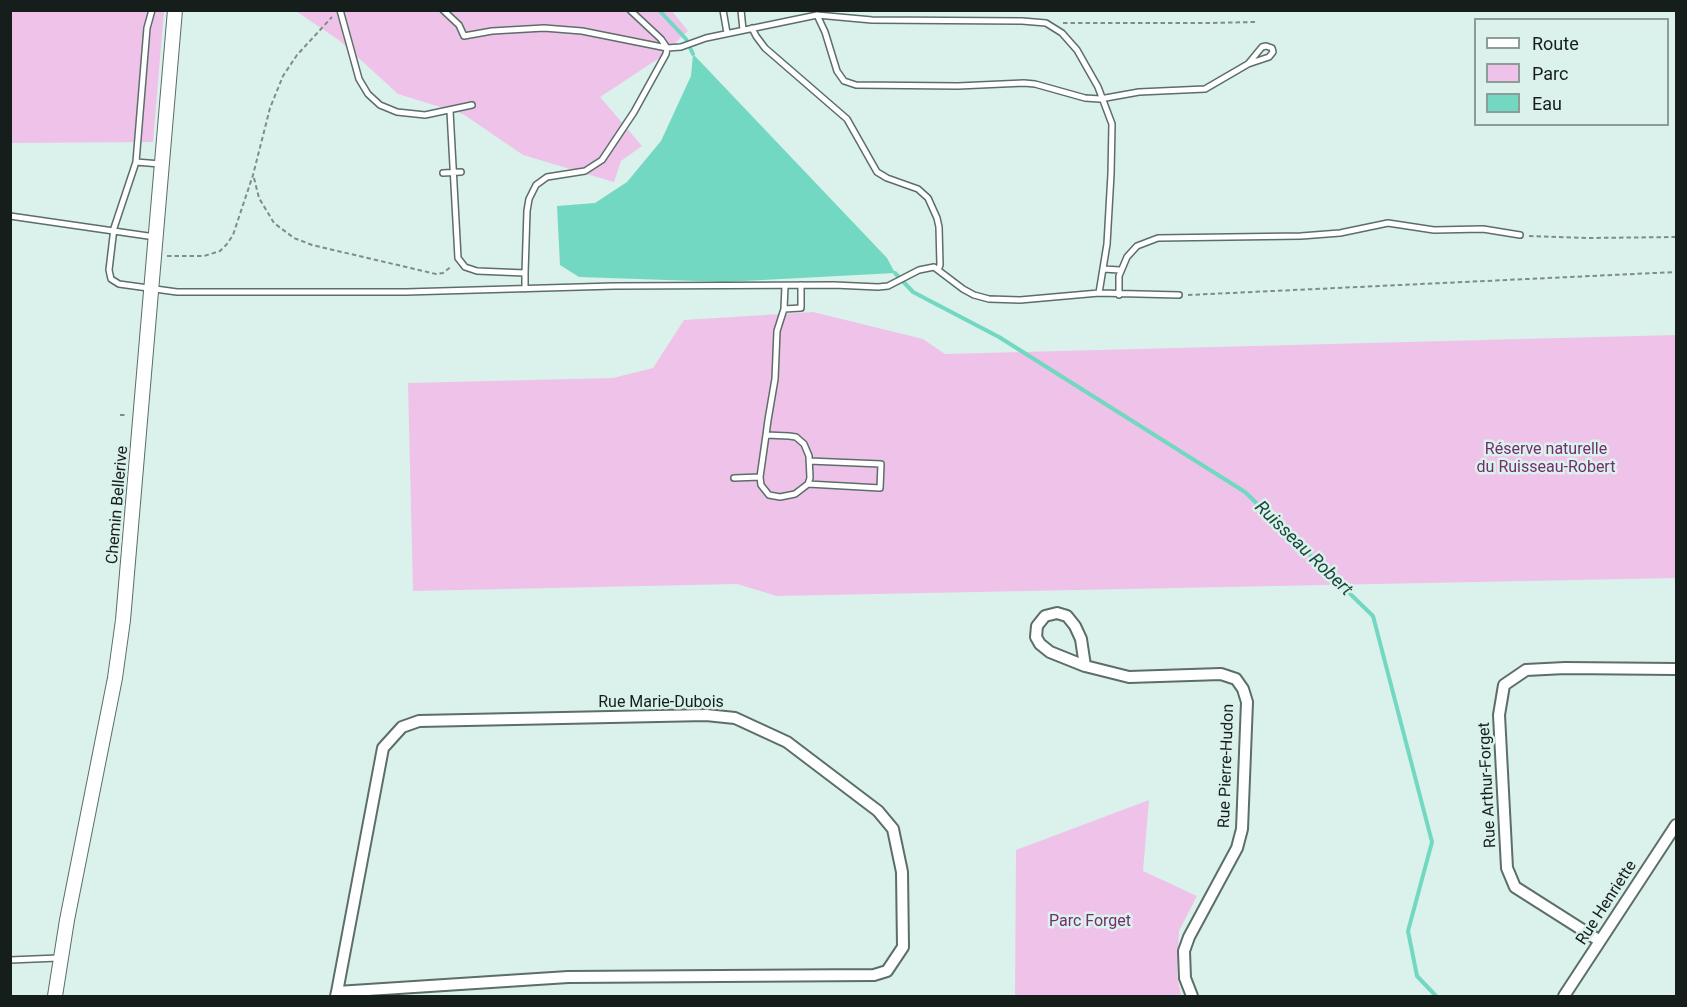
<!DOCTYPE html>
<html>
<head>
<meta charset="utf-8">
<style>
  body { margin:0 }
  #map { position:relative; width:1687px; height:1007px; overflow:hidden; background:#dbf1eb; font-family:Roboto,sans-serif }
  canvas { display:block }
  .frame { position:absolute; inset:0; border:12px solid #161e1b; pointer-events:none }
  .legend { position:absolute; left:1474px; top:18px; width:195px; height:108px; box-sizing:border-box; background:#dbf1eb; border:2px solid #8c9d98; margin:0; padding:8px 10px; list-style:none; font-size:18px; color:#161e1b }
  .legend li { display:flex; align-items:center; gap:12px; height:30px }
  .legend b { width:30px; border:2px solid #8c9d98 }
</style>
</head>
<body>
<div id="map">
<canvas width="1687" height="1007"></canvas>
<div class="frame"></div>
<ul class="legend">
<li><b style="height:8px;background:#fff"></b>Route</li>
<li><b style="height:16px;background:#efc3e9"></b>Parc</li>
<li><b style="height:16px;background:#72d8c2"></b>Eau</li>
</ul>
</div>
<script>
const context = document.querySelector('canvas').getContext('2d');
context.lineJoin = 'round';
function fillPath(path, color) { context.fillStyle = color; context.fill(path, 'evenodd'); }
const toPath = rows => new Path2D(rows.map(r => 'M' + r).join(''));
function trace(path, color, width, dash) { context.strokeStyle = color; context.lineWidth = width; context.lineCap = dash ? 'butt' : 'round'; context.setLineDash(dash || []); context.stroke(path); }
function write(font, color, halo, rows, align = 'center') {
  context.font = font + ' Roboto,sans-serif'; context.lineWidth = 5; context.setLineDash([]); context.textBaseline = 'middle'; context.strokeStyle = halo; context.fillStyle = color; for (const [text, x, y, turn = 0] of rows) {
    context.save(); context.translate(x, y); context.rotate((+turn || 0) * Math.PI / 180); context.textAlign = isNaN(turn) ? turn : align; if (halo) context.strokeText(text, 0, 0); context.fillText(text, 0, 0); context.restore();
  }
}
fillPath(toPath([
  [10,11,164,11,153,142,11,143],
  [296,11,672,11,688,31,658,59,600,97,642,146,621,161,614,182,523,155,463,114,398,94,340,41],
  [813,312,923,339,945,354,1676,335,1676,578,777,596,737,584,413,591,408,383,613,378,653,368,684,320],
  [1149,800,1143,871,1197,896,1179,931,1177,975,1181,996,1015,996,1016,850]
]), '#efc3e9');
fillPath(toPath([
  [693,54,887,258,895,273,725,282,579,277,560,265,557,206,595,203,627,182,661,141,691,76]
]), '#72d8c2');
trace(toPath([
  [659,10,686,39,693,54],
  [895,273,913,292,999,337,1245,492,1373,616,1432,842,1408,931,1417,976,1436,996]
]), '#72d8c2', 4);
const service = toPath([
  [152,10,147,28,136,162,114,228,109,270,111,279,119,284,177,292,406,292,614,286,834,285,878,287,888,286,919,270,934,267,963,289,974,295,989,299,1020,300,1099,293,1107,244,1111,174,1112,124,1098,87,1077,50,1062,33,1046,23,1022,21,872,20,817,15,706,38,681,47,667,48,582,31,544,28,492,31,464,36,459,25,443,10],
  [340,10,359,79,368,94,380,105,397,112,425,115,472,105],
  [723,10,727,33],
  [741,10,743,30],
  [817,15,825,32,837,71,844,81,856,85,958,86,1024,83,1035,84,1085,98,1100,99,1139,92,1205,89,1248,64,1269,57,1273,52,1272,48,1266,46,1262,47,1248,64],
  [752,28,756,36,765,48,847,119,877,172,887,178,918,189,928,198,937,218,939,227,940,265,938,270],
  [450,111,458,258,465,267,477,271,525,273,525,289],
  [136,162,160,164],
  [443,173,461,172],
  [10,216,155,237],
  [1103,269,1120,270],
  [525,273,527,211,529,199,536,185,547,177,585,171,602,160,634,112,666,54,667,48,661,39,630,10],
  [1099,293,1179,295],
  [1119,295,1119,276,1127,257,1137,246,1158,238,1301,236,1340,233,1388,223,1434,230,1483,229,1520,235],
  [784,309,801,308,801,285],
  [766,435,789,436,796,437,804,444,809,456,810,478,808,484,795,494,780,497,769,495,761,485,760,477,766,435,768,420,775,379,777,331,784,309,785,286],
  [734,478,760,477],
  [808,484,880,488,881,464,809,461],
  [10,960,58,958]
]);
const minor = toPath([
  [1085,666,1081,639,1075,626,1067,616,1057,613,1045,616,1037,626,1036,637,1040,644,1050,652,1085,666,1129,677,1221,674,1236,679,1243,689,1247,702,1242,829,1237,848,1189,937,1184,951,1185,978,1192,996],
  [1600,941,1515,887,1507,868,1499,715,1504,685,1526,670,1565,668,1676,669],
  [336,996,337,992,383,748,402,727,419,721,706,715,735,718,787,742,878,811,893,829,902,872,903,947,887,971,874,975,568,977,337,992],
  [1564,996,1676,825]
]);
const tertiary = toPath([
  [55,996,67,920,115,678,123,620,175,10]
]);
trace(service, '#5b6e69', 8);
trace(minor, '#5b6e69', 14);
trace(tertiary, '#5b6e69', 16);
trace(toPath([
  [1063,23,1208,23,1256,22],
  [254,178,259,198,274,223,294,238,312,245,436,274,443,273,452,266],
  [1529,236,1586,238,1676,237],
  [167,256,204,256,220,251,227,244,233,235,253,175,270,108,283,76,297,55,332,17],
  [1188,295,1676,272],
  [120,415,127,415]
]), '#7e8d89', 2, [4.5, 3]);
trace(service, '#fff', 5);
trace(minor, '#fff', 10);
trace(tertiary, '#fff', 14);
write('16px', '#742d6f', '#dbf1eb', [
  ["Réserve naturelle",1546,450],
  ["du Ruisseau-Robert",1546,468],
  ["Parc Forget",1090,922]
]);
write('16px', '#161e1b', '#dbf1eb', [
  ["Chemin Bellerive",118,505,-85],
  ["Rue Marie-Dubois",661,703],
  ["Rue Pierre-Hudon",1227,766,-88],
  ["Rue Arthur-Forget",1488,785,-93],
  ["Rue Henriette",1607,903,-57]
]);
write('italic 18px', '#19473d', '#dbf1eb', [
  ["Ruisseau Robert",1303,549,44]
]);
</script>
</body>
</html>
